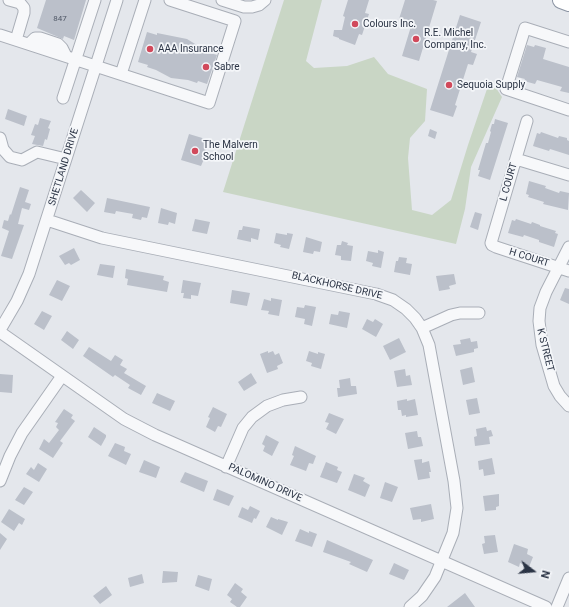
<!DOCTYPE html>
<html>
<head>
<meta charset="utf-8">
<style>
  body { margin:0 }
  #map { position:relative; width:569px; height:607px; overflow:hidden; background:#e4e7ec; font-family:Roboto,sans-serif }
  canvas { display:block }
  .north { position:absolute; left:513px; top:551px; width:40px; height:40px; -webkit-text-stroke:3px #f4f6f9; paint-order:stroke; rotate:106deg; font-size:11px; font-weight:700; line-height:16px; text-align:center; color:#2b3445 }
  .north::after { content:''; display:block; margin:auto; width:14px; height:18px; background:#2b3445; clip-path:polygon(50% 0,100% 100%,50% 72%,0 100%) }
</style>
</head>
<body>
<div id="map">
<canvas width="569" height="607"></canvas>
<div class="north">N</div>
</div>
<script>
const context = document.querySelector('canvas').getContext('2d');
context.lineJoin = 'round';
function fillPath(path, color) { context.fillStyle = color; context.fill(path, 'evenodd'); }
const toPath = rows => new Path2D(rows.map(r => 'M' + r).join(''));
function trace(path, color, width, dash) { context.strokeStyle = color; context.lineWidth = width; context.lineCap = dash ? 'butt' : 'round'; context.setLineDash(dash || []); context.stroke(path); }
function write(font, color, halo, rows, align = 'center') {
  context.font = font + ' Roboto,sans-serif'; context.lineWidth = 3.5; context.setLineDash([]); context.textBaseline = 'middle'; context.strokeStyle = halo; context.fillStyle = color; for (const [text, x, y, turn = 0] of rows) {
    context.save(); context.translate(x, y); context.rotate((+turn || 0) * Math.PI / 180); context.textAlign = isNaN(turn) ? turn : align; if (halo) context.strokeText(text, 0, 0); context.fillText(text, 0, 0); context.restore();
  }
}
fillPath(toPath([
  [284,0,322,0,306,61,314,68,347,66,374,57,388,74,427,89,425,121,410,138,408,158,412,210,432,215,451,200,468,145,487,89,496,88,502,97,471,167,465,209,456,244,223,192]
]), '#c9d6c5');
fillPath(toPath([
  [46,0,86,0,74,40,64,36,63,39,37,28],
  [348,0,369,0,365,13,369,14,362,35,359,34,355,45,339,39,339,38,333,36,334,30,342,30,345,17,343,16],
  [405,0,433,0,437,1,419,61,402,56,412,23,399,19],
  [460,15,481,22,471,52,477,54,473,65,468,64,455,105,457,106,453,117,430,110],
  [147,32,157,35,157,33,187,39,200,47,208,49,207,52,217,55,207,84,198,81,197,83,188,80,171,78,156,70,147,67,148,65,138,62],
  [527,45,534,47,535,45,546,48,543,59,569,67,569,93,560,91,562,87,537,80,535,84,524,81,525,79,517,77],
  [8,109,27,116,24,126,5,119],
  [40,118,51,121,48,128,50,129,47,140,45,139,43,146,32,144,35,136,31,135,35,124,38,125],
  [495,119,508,123,490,180,478,176,480,170,478,170,486,143,488,143,491,132,490,131,492,124,494,124],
  [430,129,437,132,435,139,428,136],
  [541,132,558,138,559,136,567,138,567,140,569,141,569,155,550,149,549,151,533,146,537,133,540,134],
  [189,134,209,140,204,159,201,166,181,160],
  [529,181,546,186,545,188,559,193,560,191,569,193,568,210,543,204,544,202,528,197,529,195,526,194],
  [20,187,29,190,25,202,31,204,29,210,22,208,18,224,24,225,12,259,1,256,9,231,2,228,4,220,8,221,10,214,11,215],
  [81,190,95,203,87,212,73,198],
  [107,198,150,207,147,218,142,217,141,220,132,218,133,214,116,211,115,214,104,212],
  [161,208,177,213,175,224,169,222,168,225,158,223],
  [475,212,482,214,478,230,470,227],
  [195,219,210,222,207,234,192,231],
  [516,219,531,224,532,222,540,225,540,226,556,231,555,233,558,234,554,247,539,242,539,240,524,235,523,237,508,233,512,220,515,221],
  [243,226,260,229,258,240,251,238,251,242,237,239,239,230,242,230],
  [276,233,287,235,287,233,293,234,289,249,280,247,281,245,274,243],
  [306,237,322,242,320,252,314,251,313,254,303,252],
  [342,241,348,243,347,245,353,246,351,261,341,260,341,256,335,255,337,245,341,245],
  [74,248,80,260,71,265,69,263,65,265,59,256],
  [378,250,384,252,381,268,372,266,373,263,366,261,368,251,378,253],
  [399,257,407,258,406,263,412,264,410,275,394,272,396,261,398,261],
  [100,264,115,266,113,278,97,275],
  [126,269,164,276,163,280,169,282,167,292,127,285,128,279,125,278],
  [454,274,456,284,449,286,450,289,439,291,436,276],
  [57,280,70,286,62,301,49,295],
  [183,280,201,283,198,296,191,295,191,299,183,298,184,293,181,293],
  [565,288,569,289,569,304,560,300],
  [232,290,250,293,247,306,230,303],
  [271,298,282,300,279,316,268,314,269,311,261,310,264,299,271,301],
  [305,305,316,307,312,326,304,324,305,319,295,317,297,307,304,308],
  [42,311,52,316,44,330,34,324],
  [339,311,350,313,347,328,329,324,331,314,338,315],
  [367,319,373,322,375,319,383,324,376,337,362,329],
  [67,331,79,340,73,349,61,340],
  [399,338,406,352,390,360,383,346],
  [470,338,471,342,477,341,478,348,474,349,474,352,456,356,453,345,461,344,460,340],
  [89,347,111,361,115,355,123,360,120,365,127,369,124,373,146,386,141,395,128,388,130,385,115,375,113,377,83,356],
  [268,351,268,353,273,351,275,355,279,353,283,363,277,366,278,369,267,373,260,354],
  [309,351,318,354,318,352,325,354,321,369,311,366,312,363,306,361],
  [472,367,475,382,463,385,460,370],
  [405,369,406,376,410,375,412,385,397,387,394,371],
  [251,373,257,383,244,391,238,382],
  [0,374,13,375,12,393,0,392],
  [350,378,351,386,356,386,357,394,338,397,337,388,340,388,339,380],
  [157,393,175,401,170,411,152,403],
  [477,398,480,413,469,415,466,400],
  [407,399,407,401,415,399,418,415,406,417,406,415,402,416,401,410,398,410,397,401],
  [213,407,227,414,221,427,218,426,215,432,206,427,210,418,208,417],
  [64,409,73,415,71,418,75,421,60,441,63,443,53,458,39,449,44,439,49,443,59,430,56,427,58,423,55,422],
  [329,413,344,419,336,434,326,429,329,423,325,422],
  [94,427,106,435,106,437,101,446,88,437],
  [486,427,487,431,491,430,493,436,489,437,490,444,475,446,474,437,477,436,476,429],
  [417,431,418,437,421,437,423,446,408,449,405,433],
  [266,435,279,442,272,456,263,451,265,446,262,444],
  [115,443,125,447,124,451,131,454,126,465,108,456],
  [295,446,316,456,313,464,309,463,306,471,290,465,294,456,292,455],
  [492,458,495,474,484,476,483,469,479,470,478,461],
  [422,459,422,463,429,461,431,472,429,472,430,478,418,480,414,460],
  [144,460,160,467,156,478,139,472],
  [326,462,338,467,337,470,342,472,337,483,320,477],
  [38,463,47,469,39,482,26,474,31,467,34,470],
  [185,472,208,481,204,492,180,482],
  [354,474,365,478,363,481,370,485,365,497,348,490],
  [385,482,398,487,392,502,380,498],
  [24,487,33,492,24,505,15,500],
  [217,489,234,496,229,506,213,500],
  [499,494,499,506,496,507,496,510,485,511,483,496],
  [431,504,434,519,421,522,421,519,413,520,410,508],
  [250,506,260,511,256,519,254,518,252,523,238,517,242,507,248,510],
  [9,509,25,519,22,525,19,523,14,531,1,522],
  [271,517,278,520,278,519,288,522,282,535,266,527],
  [300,529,309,533,309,531,317,534,312,547,295,541],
  [0,533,7,539,0,550],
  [495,535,498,552,484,554,482,544,485,543,484,536],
  [327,540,373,560,367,572,349,564,351,562,323,552],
  [514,544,528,549,527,554,533,557,529,567,520,563,519,567,508,562],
  [394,563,409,570,404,580,389,574],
  [163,571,178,572,177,582,162,583],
  [142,574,144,583,130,587,128,578],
  [198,575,212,579,209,591,195,586],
  [235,583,243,589,241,592,247,597,240,607,237,607,230,602,232,599,227,595],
  [106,586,112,595,100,604,93,596],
  [465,593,475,607,447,607]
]), '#bbc0ca');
const minor = toPath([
  [9,0,20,3,24,8,24,13,16,40],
  [222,0,244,7,252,7,259,5,265,0],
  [0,35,209,103,235,21,170,0],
  [569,42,525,28,506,89,569,110],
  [29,44,35,38,40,38,58,44,62,48,66,56],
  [121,74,145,0],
  [63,98,95,0],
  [527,121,491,243,492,245,496,247,569,271],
  [0,138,3,149,10,157,22,160,37,152,66,159],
  [516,159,569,175],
  [47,220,102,238,376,294,393,300,406,309,415,318,422,328,429,345,454,481,457,508,453,533,435,577,422,596,410,607],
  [569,247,546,292,540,308,539,321,542,345,554,386,560,396,569,406],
  [422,328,451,315,460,313,479,313],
  [0,330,17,301,29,274,117,0],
  [0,332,124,419,155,435,546,607],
  [226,467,243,428,252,417,267,406,283,400,301,397],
  [0,481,10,456,22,433,62,376],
  [557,607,569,578]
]);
const highway = toPath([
  [561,0,569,3]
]);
trace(minor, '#a9aeb7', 13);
trace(highway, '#8b94a3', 18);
trace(minor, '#f7f8fa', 11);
trace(highway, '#fff', 16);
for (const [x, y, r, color] of [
  [355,24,4,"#d1495b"],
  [416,39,4,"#d1495b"],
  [150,49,4,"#d1495b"],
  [206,67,4,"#d1495b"],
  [449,85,4,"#d1495b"],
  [195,151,4,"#d1495b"]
]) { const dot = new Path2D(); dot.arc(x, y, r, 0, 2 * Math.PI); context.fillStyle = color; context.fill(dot); trace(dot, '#f4f6f9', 1.5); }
write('8px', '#4f5766', null, [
  ["847",60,19]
]);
write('10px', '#2b3445', '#f4f6f9', [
  ["Colours Inc.",363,24],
  ["R.E. Michel",424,33],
  ["Company, Inc.",424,45],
  ["AAA Insurance",158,49],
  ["Sabre",214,67],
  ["Sequoia Supply",457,85],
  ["The Malvern",203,145],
  ["School",203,157]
], 'left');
write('10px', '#2b3445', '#f4f6f9', [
  ["SHETLAND DRIVE",64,167,-73],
  ["L COURT",509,182,-74],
  ["H COURT",529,258,17],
  ["BLACKHORSE DRIVE",337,286,13],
  ["K STREET",545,350,76],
  ["PALOMINO DRIVE",265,483,24]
]);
</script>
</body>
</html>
